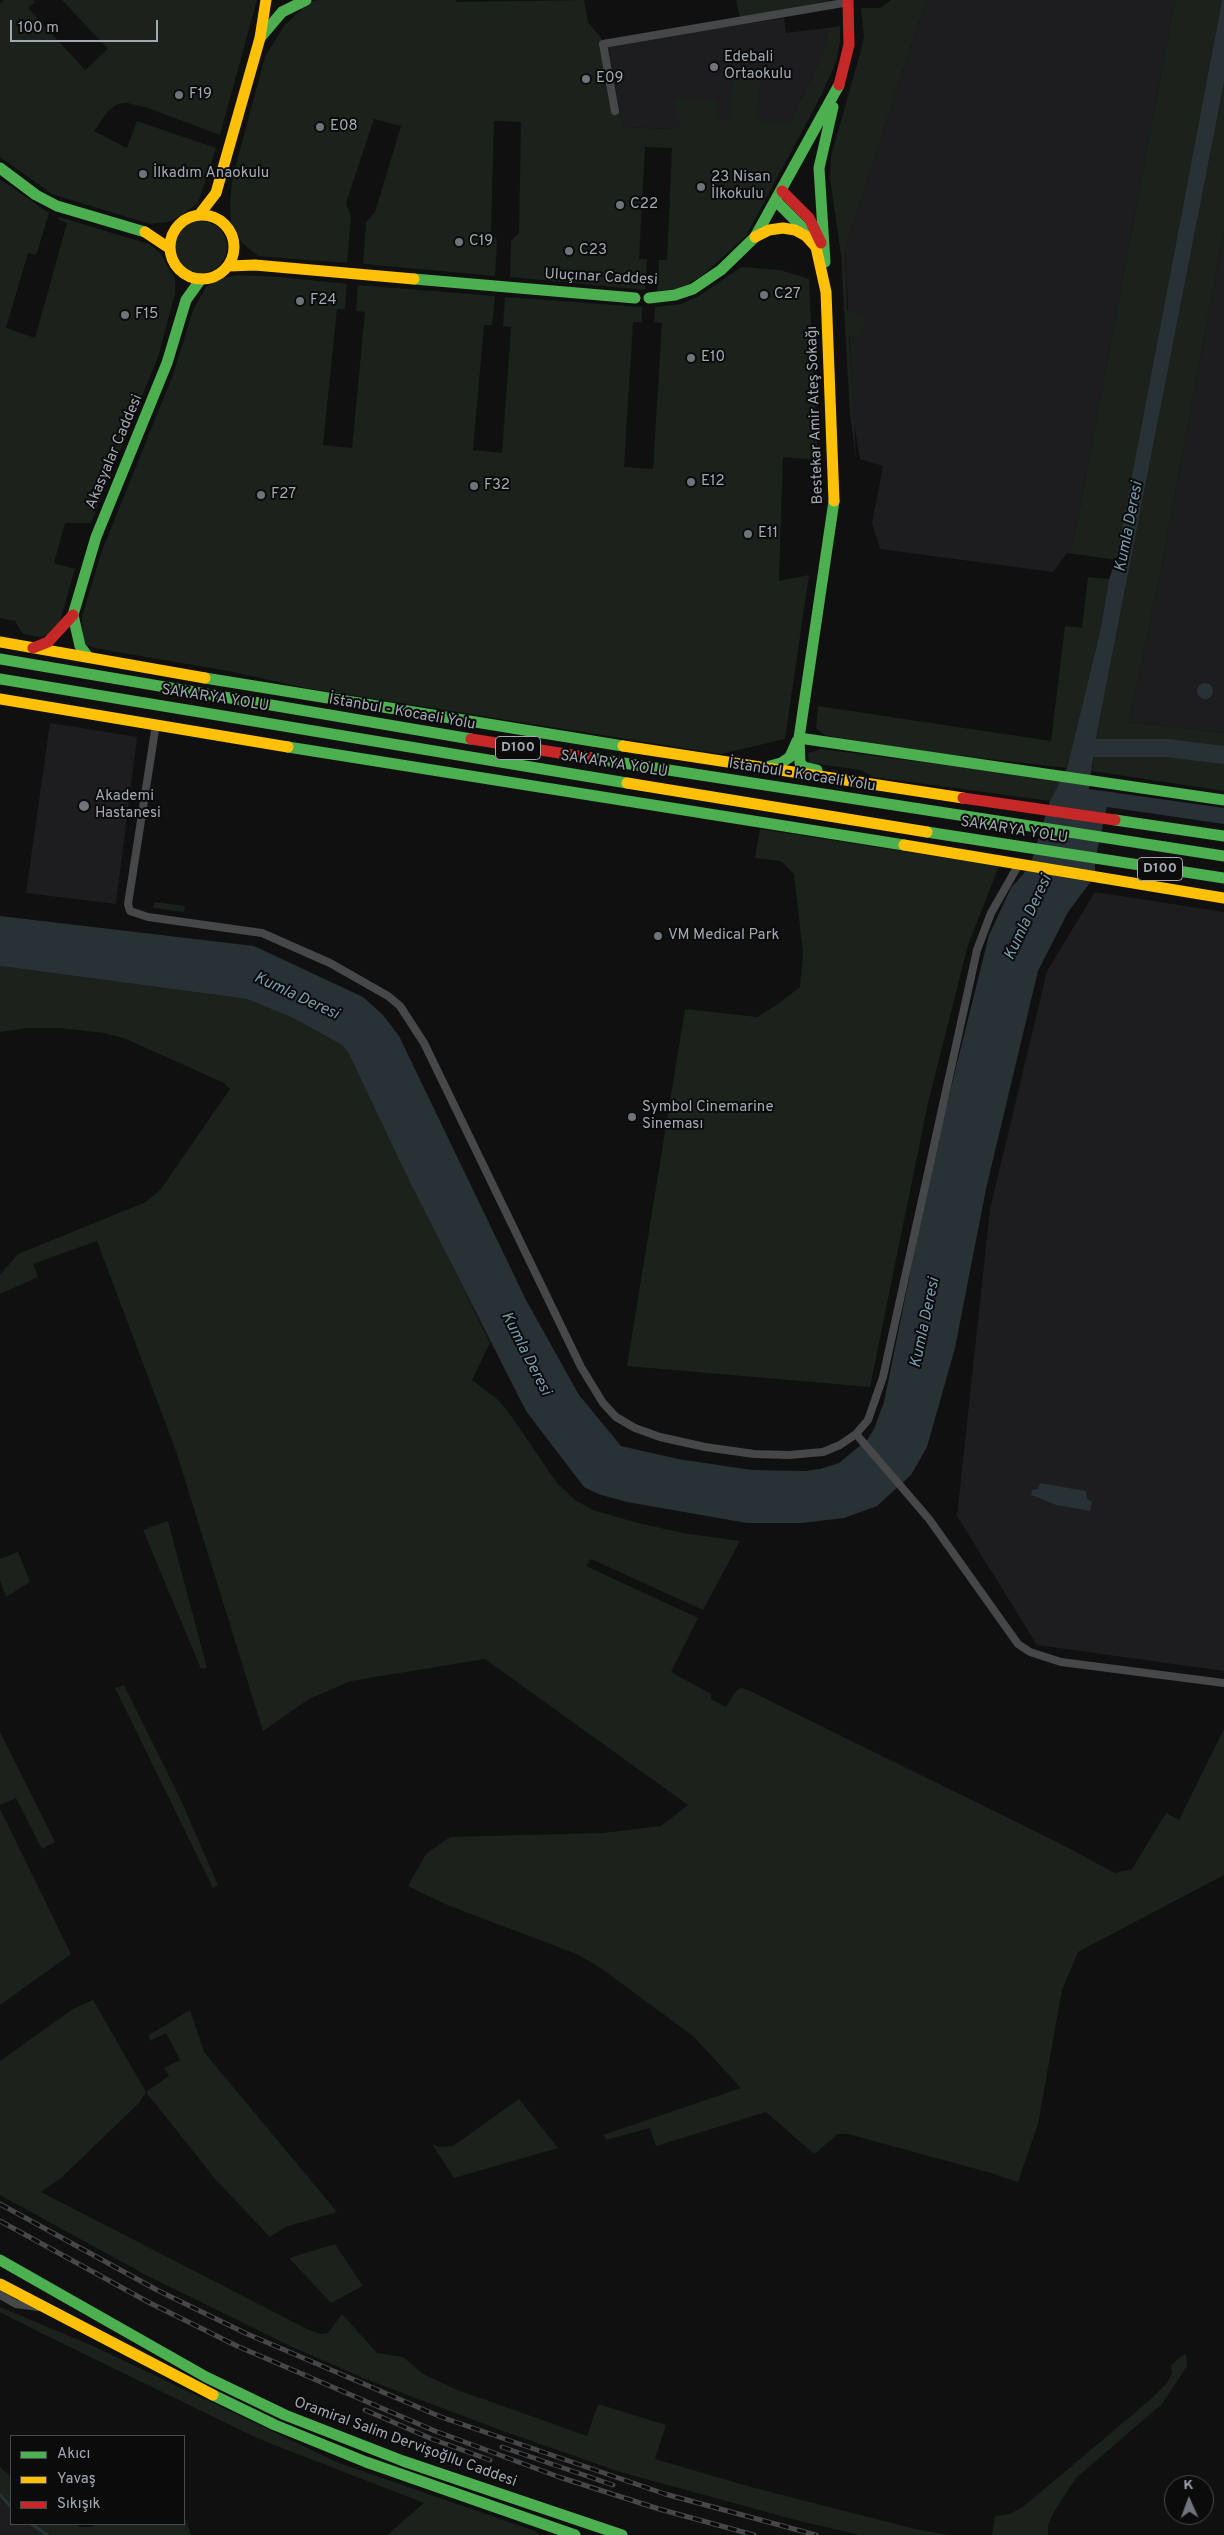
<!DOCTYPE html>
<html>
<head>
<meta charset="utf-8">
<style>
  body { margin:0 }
  #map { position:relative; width:1224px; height:2535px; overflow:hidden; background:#101011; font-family:Overpass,sans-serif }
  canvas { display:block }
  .legend { position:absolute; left:10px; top:2435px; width:175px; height:90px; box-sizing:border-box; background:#0b0b0c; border:1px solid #474a4e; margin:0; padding:6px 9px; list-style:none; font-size:15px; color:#a2a9b2 }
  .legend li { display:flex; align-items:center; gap:10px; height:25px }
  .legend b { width:25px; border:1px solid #474a4e }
  .north { position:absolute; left:1164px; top:2475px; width:50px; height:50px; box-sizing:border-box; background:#0b0b0c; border:1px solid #474a4e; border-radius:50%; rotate:358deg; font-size:14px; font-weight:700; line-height:20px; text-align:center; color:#a2a9b2 }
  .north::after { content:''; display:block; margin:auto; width:18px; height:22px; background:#6f737a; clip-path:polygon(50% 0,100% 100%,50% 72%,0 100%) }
  .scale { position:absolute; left:10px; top:20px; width:148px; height:22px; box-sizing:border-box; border:2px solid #a2a9b2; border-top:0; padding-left:6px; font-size:15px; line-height:18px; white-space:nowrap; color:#a2a9b2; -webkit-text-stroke:4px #0b0b0c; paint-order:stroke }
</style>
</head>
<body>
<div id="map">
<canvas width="1224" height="2535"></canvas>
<ul class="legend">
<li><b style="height:6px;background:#4caf50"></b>Akıcı</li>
<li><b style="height:6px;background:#ffc107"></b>Yavaş</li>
<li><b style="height:6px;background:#c62828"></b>Sıkışık</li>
</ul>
<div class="north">K</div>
<div class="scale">100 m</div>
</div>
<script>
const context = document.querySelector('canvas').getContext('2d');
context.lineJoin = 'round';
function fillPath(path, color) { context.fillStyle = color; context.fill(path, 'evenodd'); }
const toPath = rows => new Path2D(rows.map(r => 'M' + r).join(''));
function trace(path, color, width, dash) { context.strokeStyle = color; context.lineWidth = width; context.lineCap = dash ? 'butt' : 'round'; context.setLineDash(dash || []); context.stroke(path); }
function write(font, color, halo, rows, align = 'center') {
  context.font = font + ' Overpass,sans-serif'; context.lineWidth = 4; context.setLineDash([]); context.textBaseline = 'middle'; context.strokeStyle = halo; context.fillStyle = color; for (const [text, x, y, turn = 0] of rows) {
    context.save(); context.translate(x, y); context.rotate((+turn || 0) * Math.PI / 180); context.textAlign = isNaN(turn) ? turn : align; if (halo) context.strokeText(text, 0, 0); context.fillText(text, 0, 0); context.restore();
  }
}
fillPath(toPath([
  [926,0,1175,0,1073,545,1053,572,880,549,872,523,883,466,860,459,854,424,845,248],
  [784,18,786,33,826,28,827,44,790,123,673,129,623,127,608,46],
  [1224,230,1224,733,1129,722,1161,569],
  [50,723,137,737,116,904,26,893],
  [1095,892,1224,912,1224,1671,1037,1645,957,1516,990,1209,1047,971],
  [0,2499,11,2510,11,2524,27,2524,39,2535,0,2535]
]), '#1d1d1f');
fillPath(toPath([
  [4,0,33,0,35,2,28,8,85,70,108,49,62,0,257,0,220,135,145,107,127,103,118,104,109,110,94,131,127,148,137,121,216,148,198,203,182,215,168,222,150,224,52,194,0,157,0,4],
  [318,0,455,0,457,2,584,0,588,22,601,38,603,44,608,46,623,127,673,129,685,119,676,118,676,99,717,100,716,119,730,120,733,78,760,80,756,121,790,123,827,44,826,28,840,26,840,42,836,62,822,94,746,236,703,275,682,288,657,291,659,260,667,260,672,148,645,147,639,259,647,259,645,290,510,277,511,241,519,233,521,122,494,121,491,232,497,240,495,276,363,264,366,222,375,212,401,126,374,119,346,203,351,217,347,263,258,256,243,244,231,223,230,202,233,176,265,57,284,26,309,2],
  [736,0,832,0,740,18],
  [891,0,926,0,845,248,847,310,866,317,860,338,849,335,856,457,850,415,841,255,830,178,831,156,861,50,864,36,861,8,880,8],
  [1175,0,1222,0,1116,560,1067,553,1073,545],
  [1224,83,1224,230,1161,569,1129,722,1224,733,1224,791,1092,771,1095,743],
  [0,179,49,213,36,255,28,253,6,328,35,338,67,223,59,220,59,217,149,244,160,253,175,279,175,294,158,357,91,523,65,523,54,563,75,569,60,621,50,634,39,637,23,634,15,621,0,618],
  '175 247a26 26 0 1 1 52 0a26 26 0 1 1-52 0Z',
  [741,267,780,270,809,279,818,460,783,457,779,581,809,575,785,739,721,754,306,688,228,671,94,648,83,643,82,617,101,553,173,375,193,310,206,287,222,278,237,275,280,277,347,284,345,309,337,309,323,445,352,448,365,312,356,311,358,285,495,296,492,325,484,325,473,450,502,453,511,327,503,326,505,297,642,307,642,322,633,322,624,467,653,469,662,323,654,322,655,307,681,304,699,296],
  [1088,577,1109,579,1100,632,1067,768,920,751,824,735,816,728,818,706,1051,741,1065,626,1082,628],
  [821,749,990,771,1061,780,1050,801,873,777,861,770,809,763,808,753],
  [760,829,999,866,968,945,928,1103,870,1387,627,1366,685,1009,757,1017,778,1004,800,987,803,953,794,874,781,861,755,858],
  [154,902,185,906,184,912,153,908],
  [0,966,247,999,293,1018,342,1045,349,1054,490,1343,472,1380,497,1399,507,1410,557,1483,575,1500,593,1510,638,1523,683,1533,740,1541,703,1610,591,1559,586,1566,698,1618,671,1672,711,1694,711,1699,726,1707,735,1692,740,1688,748,1690,1057,1842,1115,1873,1132,1869,1166,1813,1179,1820,1224,1729,1224,1875,1078,1952,1062,1990,1038,2124,1018,2182,991,2173,848,2134,838,2134,814,2154,766,2112,656,2146,650,2128,606,2140,603,2135,741,2088,693,2036,602,1969,579,1955,445,1904,408,1886,426,1854,450,1837,603,1833,661,1826,688,1805,485,1659,351,1681,309,1699,263,1731,176,1451,97,1241,33,1264,38,1277,0,1294,0,1275,18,1254,146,1202,161,1189,230,1089,224,1083,126,1039,104,1033,60,1028,28,1028,0,1032],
  [168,1521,207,1668,201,1669,143,1530],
  [18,1552,30,1582,6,1597,0,1580,0,1559],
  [124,1685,180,1798,218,1885,213,1888,115,1688],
  [0,1732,55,1842,42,1849,16,1798,0,1805],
  [0,1809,71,1954,0,2005],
  [93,2000,146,2092,169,2076,164,2068,180,2060,166,2033,150,2041,149,2035,190,2010,204,2052,337,2212,285,2227,270,2237,216,2180,146,2092,139,2103,61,2178,41,2192,309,2330,321,2334,328,2333,342,2314,377,2353,403,2357,423,2374,455,2389,587,2436,598,2404,666,2425,655,2459,751,2487,915,2529,949,2535,859,2535,792,2519,620,2472,503,2431,368,2380,290,2346,144,2274,0,2195,0,2061,73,2009],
  [519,2099,558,2148,454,2178,432,2144,439,2147,453,2146],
  [335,2244,363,2286,331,2303,289,2258],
  [0,2307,93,2346,339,2463,535,2531,539,2535,387,2535,424,2503,259,2439,41,2333,0,2312],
  [1186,2353,1187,2366,1162,2404,1076,2478,1054,2512,1048,2525,1048,2535,992,2535,995,2516,1010,2514,1024,2506,1150,2400,1167,2383,1172,2373,1171,2365],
  [0,2467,11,2477,11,2510,0,2499],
  [184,2516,191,2535,39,2535,27,2524,75,2524,80,2527,91,2527,97,2524,184,2524]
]), '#1b211b');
fillPath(toPath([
  [1222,0,1224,0,1224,83,1095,743,1089,789,1224,808,1224,824,1107,807,1095,860,1095,876,1068,912,1038,971,986,1189,955,1348,927,1447,911,1475,877,1506,844,1518,802,1523,747,1523,627,1502,598,1494,584,1487,526,1411,408,1178,349,1054,342,1045,293,1018,247,999,0,966,0,916,254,946,363,997,383,1015,399,1036,526,1300,579,1395,621,1446,678,1459,752,1470,805,1471,820,1469,839,1463,867,1440,874,1429,884,1402,934,1156,989,935,1011,888,1030,866,1050,801,1067,768,1100,632,1109,579,1116,560],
  '1197 691a8 8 0 1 1 16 0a8 8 0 1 1-16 0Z',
  [1040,1483,1086,1491,1087,1499,1092,1502,1090,1511,1056,1505,1031,1495,1032,1490,1038,1489]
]), '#283135');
trace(toPath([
  [0,2495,11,2507],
  [31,2524,48,2535]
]), '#283135', 3);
trace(toPath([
  [1087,748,1167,748,1224,755]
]), '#283135', 18);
trace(toPath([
  [615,111,603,44,849,2],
  [156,724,128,904,130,911,148,917,262,933,330,963,388,996,400,1006,424,1043,581,1367,603,1403,616,1417,635,1428,660,1437,705,1447,754,1454,789,1455,823,1452,840,1445,856,1434,868,1420,883,1377,977,950,991,913,1019,864],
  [856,1434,929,1519,1018,1644,1030,1652,1061,1662,1224,1683],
  [0,2295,16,2304,38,2307]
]), '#454749', 8);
trace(toPath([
  [260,38,282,12,306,0],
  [0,168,36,195,57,206,145,232],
  [776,201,810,235],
  [825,262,819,168,833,107],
  [414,279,635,298],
  [649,298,675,295,693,289,721,270,755,237,839,85],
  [88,657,80,646,73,615,96,537,167,363,186,300,201,279],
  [0,659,471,739],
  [205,678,623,746],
  [0,679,627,783],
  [799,738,834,501],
  [799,738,1224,800],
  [799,738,800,763,804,767,817,770],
  [288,747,904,845],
  [591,758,1224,856],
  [766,767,781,763,790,757,797,741],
  [1115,820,1224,836],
  [927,832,1224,878],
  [0,2260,206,2377,285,2415,403,2461,622,2535],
  [213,2395,275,2425,366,2462,575,2535]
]), '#4caf50', 11);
trace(toPath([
  '170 247a32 32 0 1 1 64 0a32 32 0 1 1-64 0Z',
  [199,215,216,193,260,38,266,0],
  [145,232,169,248],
  [755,237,769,230,783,228,795,230,806,236,816,247,826,292,834,501],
  [229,266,255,265,414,279],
  [0,642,205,678],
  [0,699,288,747],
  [623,746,963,798],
  [627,783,927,832],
  [904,845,1224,898],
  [0,2284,213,2395]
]), '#ffc107', 11);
trace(toPath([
  [839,85,849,45,848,0],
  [782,191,809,218,821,243],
  [33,648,48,642,73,615],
  [471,739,591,758],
  [963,798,1115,820]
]), '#c62828', 11);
const rail = toPath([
  [0,2204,157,2290,245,2333,441,2417,665,2494,816,2535],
  [0,2221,150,2303,237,2346,435,2431,559,2477,659,2509,754,2535],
  [365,2410,432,2439,490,2460],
  [502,2447,613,2485]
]);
trace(rail, '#454749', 5);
trace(rail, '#0b0b0c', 3, [9]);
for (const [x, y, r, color] of [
  [714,67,5,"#6f737a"],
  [586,79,5,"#6f737a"],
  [179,95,5,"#6f737a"],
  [320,127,5,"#6f737a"],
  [143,174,5,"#6f737a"],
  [701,187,5,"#6f737a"],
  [620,205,5,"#6f737a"],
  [459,242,5,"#6f737a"],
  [569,251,5,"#6f737a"],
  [764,295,5,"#6f737a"],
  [300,301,5,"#6f737a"],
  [125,315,5,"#6f737a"],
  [691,358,5,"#6f737a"],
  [691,482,5,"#6f737a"],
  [474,486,5,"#6f737a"],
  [261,495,5,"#6f737a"],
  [748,534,5,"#6f737a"],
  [84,806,6,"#6f737a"],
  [658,936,5,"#6f737a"],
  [632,1117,5,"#6f737a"]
]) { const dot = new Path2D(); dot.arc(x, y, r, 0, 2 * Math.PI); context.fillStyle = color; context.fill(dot); trace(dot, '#0b0b0c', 2); }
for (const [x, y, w] of [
  [518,748,45],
  [1160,869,45]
]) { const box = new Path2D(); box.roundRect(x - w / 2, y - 11.5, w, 23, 4); context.fillStyle = '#0b0b0c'; context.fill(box); trace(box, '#a2a9b2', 1); }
write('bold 14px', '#a2a9b2', null, [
  ["D100",518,748],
  ["D100",1160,869]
]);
write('15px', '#a2a9b2', '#0b0b0c', [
  ["Edebali",724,58],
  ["Ortaokulu",724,75],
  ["E09",596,79],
  ["F19",189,95],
  ["E08",330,127],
  ["İlkadım Anaokulu",153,174],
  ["23 Nisan",711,178],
  ["İlkokulu",711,195],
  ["C22",630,205],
  ["C19",469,242],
  ["C23",579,251],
  ["C27",774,295],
  ["F24",310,301],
  ["F15",135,315],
  ["E10",701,358],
  ["E12",701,482],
  ["F32",484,486],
  ["F27",271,495],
  ["E11",758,534],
  ["Akademi",95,797],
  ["Hastanesi",95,814],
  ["VM Medical Park",668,936],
  ["Symbol Cinemarine",642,1108],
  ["Sineması",642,1125]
], 'left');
write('15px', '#a2a9b2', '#0b0b0c', [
  ["Uluçınar Caddesi",601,278,3],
  ["Bestekar Amir Ateş Sokağı",816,415,-92],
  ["Akasyalar Caddesi",115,452,-67],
  ["SAKARYA YOLU",215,699,9],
  ["İstanbul - Kocaeli Yolu",402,713,10],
  ["SAKARYA YOLU",614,765,9],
  ["İstanbul - Kocaeli Yolu",802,776,9],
  ["SAKARYA YOLU",1014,831,9],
  ["Oramiral Salim Dervişoğllu Caddesi",405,2443,20]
]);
write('italic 16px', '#799bac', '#0b0b0c', [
  ["Kumla Deresi",1130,527,-79],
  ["Kumla Deresi",1029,918,-65],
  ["Kumla Deresi",296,997,25],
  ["Kumla Deresi",926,1323,-78],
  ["Kumla Deresi",525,1354,63]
]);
</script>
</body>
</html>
